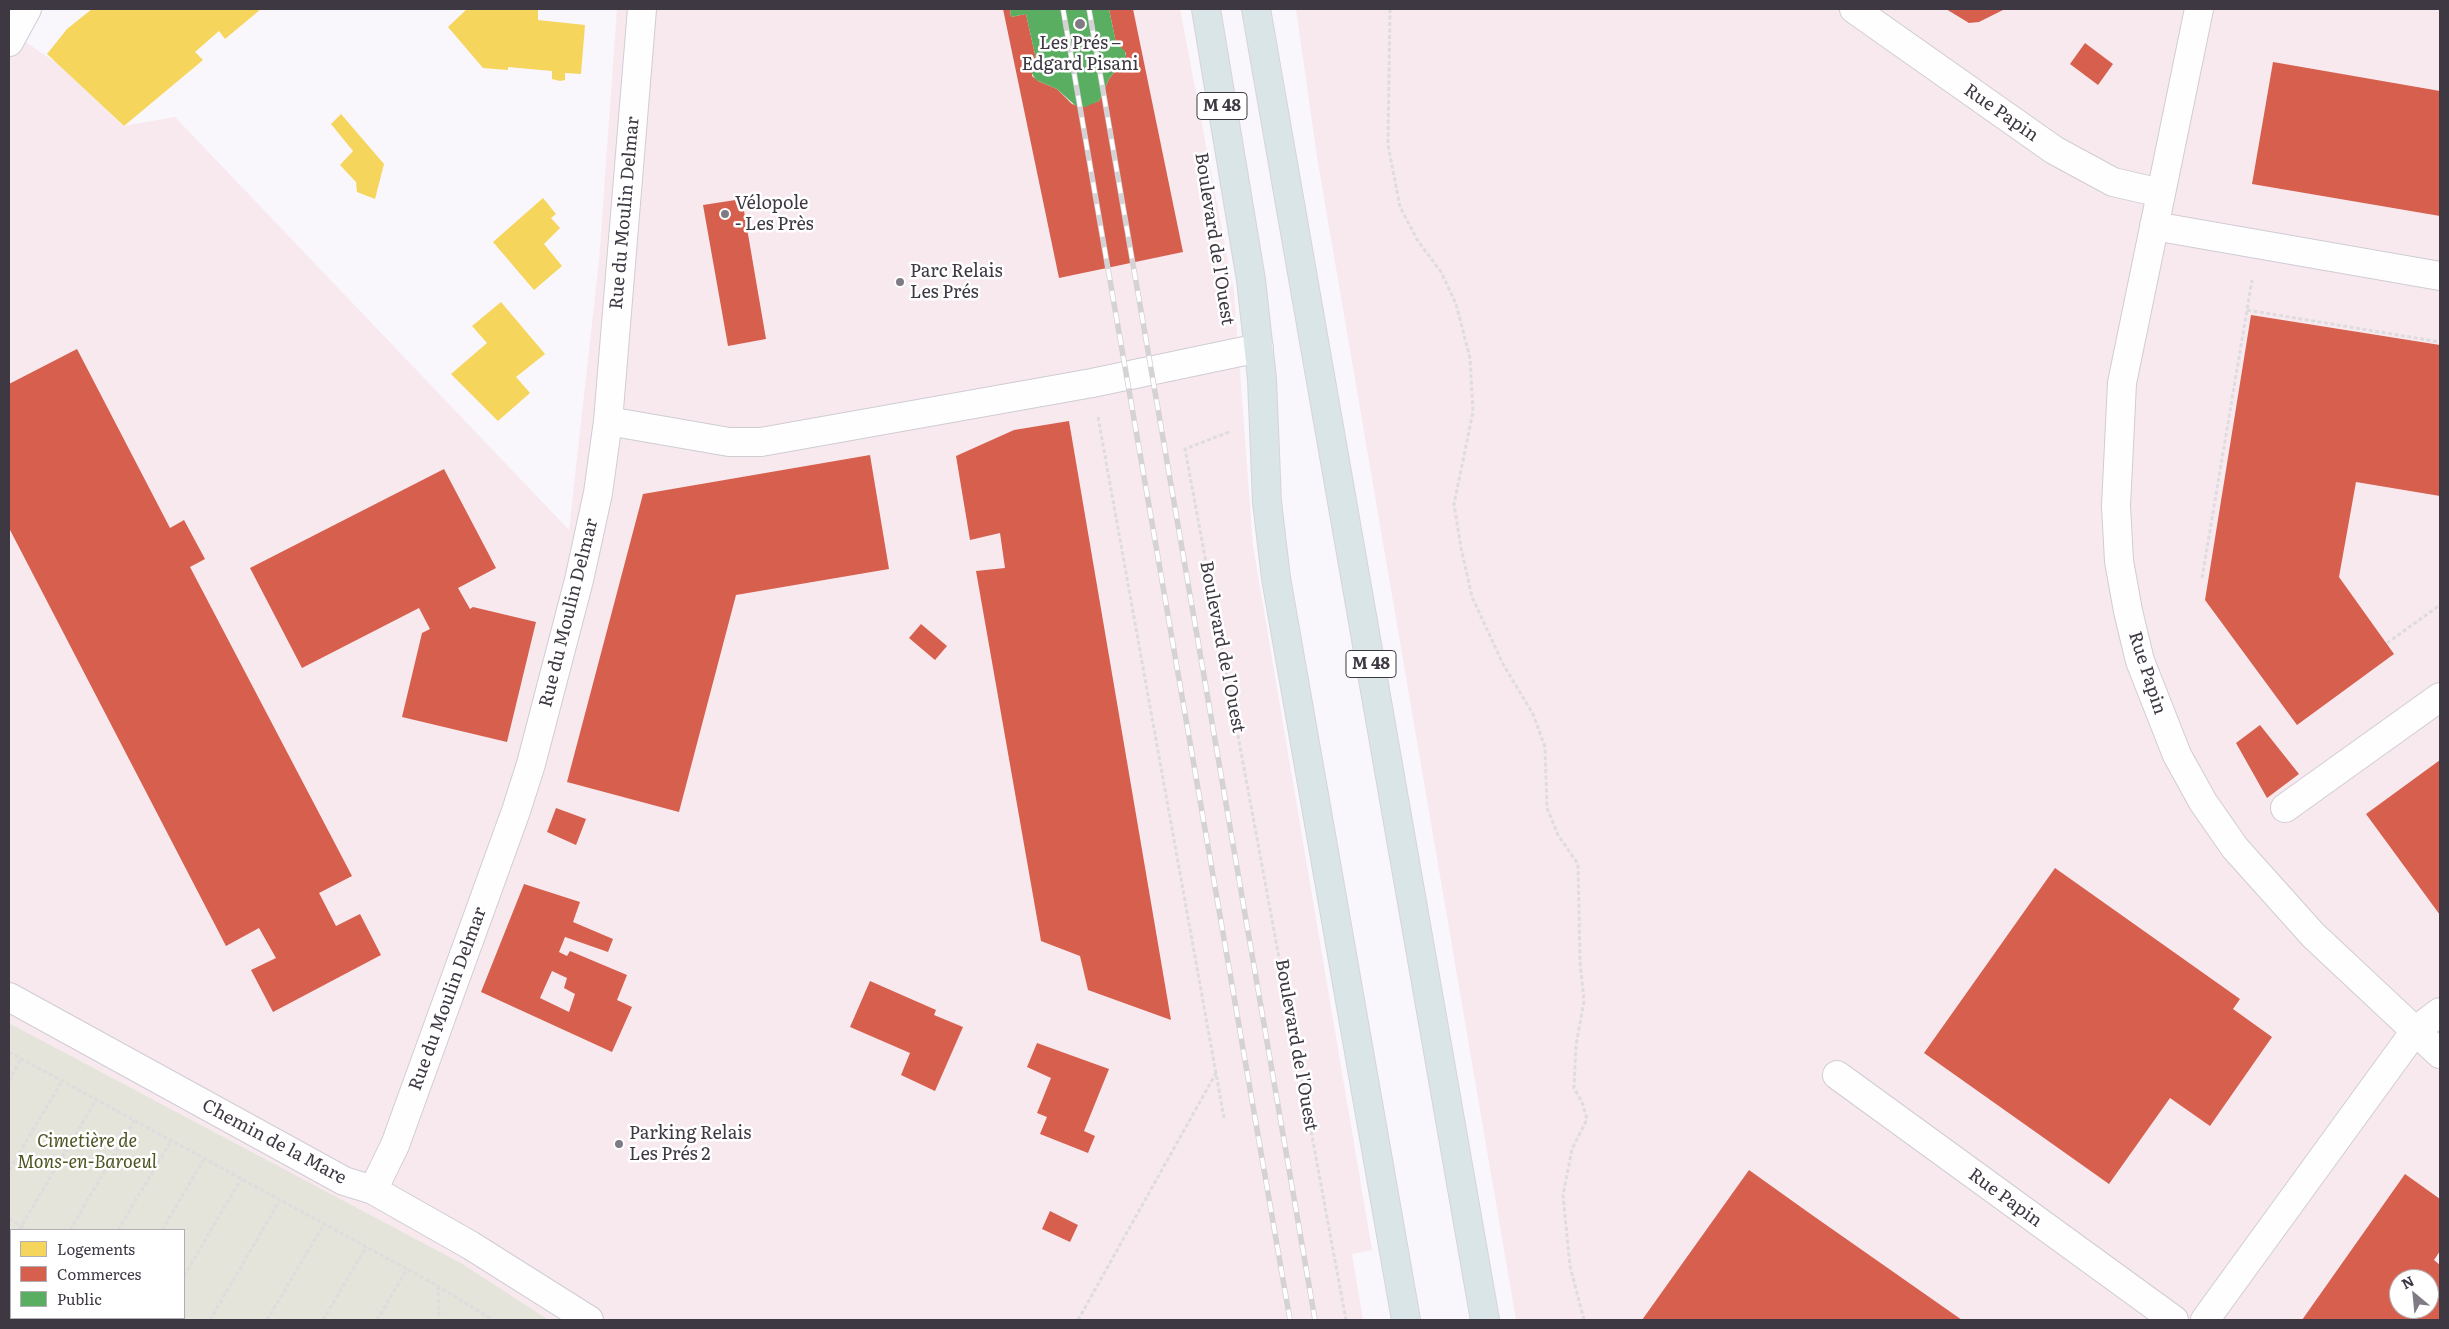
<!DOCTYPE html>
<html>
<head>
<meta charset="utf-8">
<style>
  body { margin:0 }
  #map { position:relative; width:2449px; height:1329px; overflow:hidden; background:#f9f6fc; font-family:Literata,serif }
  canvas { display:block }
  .frame { position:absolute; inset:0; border:10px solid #3e3843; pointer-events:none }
  .legend { position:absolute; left:10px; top:1229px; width:175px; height:90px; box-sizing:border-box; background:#fff; border:1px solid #b2afb4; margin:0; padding:6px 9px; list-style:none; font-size:15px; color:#3e3843 }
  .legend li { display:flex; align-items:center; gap:10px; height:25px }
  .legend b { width:25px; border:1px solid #b2afb4 }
  .north { position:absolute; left:2389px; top:1269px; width:50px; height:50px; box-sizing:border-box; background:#fff; border:1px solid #b2afb4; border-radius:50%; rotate:332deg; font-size:14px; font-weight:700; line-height:20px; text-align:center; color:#3e3843 }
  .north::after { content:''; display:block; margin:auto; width:18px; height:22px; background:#7f7a84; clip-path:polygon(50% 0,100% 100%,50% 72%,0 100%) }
</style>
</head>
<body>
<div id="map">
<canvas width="2449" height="1329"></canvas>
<div class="frame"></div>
<ul class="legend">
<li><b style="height:14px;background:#f6d55c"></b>Logements</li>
<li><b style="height:14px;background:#d6604d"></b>Commerces</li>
<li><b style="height:14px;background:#5aae61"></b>Public</li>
</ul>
<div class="north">N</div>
</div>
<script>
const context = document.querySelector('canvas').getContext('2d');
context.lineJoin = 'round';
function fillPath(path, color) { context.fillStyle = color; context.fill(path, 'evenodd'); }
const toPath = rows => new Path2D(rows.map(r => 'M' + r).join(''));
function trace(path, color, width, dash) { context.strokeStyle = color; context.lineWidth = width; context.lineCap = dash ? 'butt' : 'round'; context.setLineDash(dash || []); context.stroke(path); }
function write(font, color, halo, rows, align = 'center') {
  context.font = font + ' Literata,serif'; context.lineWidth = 5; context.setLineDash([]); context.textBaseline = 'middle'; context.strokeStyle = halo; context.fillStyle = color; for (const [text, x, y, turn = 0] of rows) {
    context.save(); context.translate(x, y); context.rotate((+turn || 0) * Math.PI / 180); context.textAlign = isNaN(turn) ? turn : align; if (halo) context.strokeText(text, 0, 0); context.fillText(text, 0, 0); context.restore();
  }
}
fillPath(toPath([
  [617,9,1180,9,1234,292,1253,546,1372,1250,1352,1254,1363,1320,549,1320,461,1263,9,1023,9,31,58,64,123,126,175,117,569,530,599,261],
  [1296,9,2440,9,2440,1320,1516,1320,1317,157],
  [2399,1279,2429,1279,2429,1309,2399,1309]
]), '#f8e9ef');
fillPath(toPath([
  [9,1023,461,1263,549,1320,9,1320],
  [11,1230,184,1230,184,1318,11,1318]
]), '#e4e4da');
fillPath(toPath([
  [92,9,261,9,225,39,219,31,195,52,203,60,124,126,47,54,67,29],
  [467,9,538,9,538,20,585,25,581,74,565,73,565,80,560,81,552,79,552,71,508,67,508,70,483,68,448,27],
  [341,114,384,164,375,199,357,192,356,182,340,165,353,151,331,124],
  [543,198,556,214,551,218,560,228,544,244,562,266,534,290,493,242],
  [501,302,545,354,516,377,530,393,498,421,451,374,487,343,472,326]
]), '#f6d55c');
fillPath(toPath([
  [1003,9,1010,9,1011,17,1026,14,1036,59,1032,68,1032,76,1038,81,1057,89,1072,104,1082,107,1099,101,1109,79,1119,66,1125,62,1126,53,1116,43,1109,9,1133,9,1183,252,1059,278],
  [1946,9,2005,9,1979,22,1969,23],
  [2085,43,2113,64,2098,85,2070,64],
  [2273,62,2440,91,2440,216,2252,184],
  [742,199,766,339,728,346,703,205],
  [2251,315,2440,345,2440,496,2356,482,2339,577,2394,654,2297,725,2205,600],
  [77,349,170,528,184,520,205,559,190,567,352,876,319,893,336,926,360,914,381,955,273,1012,251,970,276,958,259,928,226,946,9,528,9,384],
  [1069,421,1171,1020,1088,990,1080,956,1041,941,976,571,1005,568,1000,533,970,540,956,456,1014,430],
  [870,455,889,569,736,595,679,812,567,782,643,494],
  [444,469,496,568,458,588,470,609,473,607,536,622,507,742,402,717,422,633,430,629,419,608,302,668,250,568],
  [921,624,947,646,935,660,909,638],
  [2260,725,2299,774,2267,798,2236,743],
  [2440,760,2440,915,2366,814],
  [556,808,586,819,576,845,547,832],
  [2055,868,2240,999,2233,1009,2272,1037,2210,1126,2170,1098,2109,1184,1924,1053],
  [524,884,580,902,573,922,613,939,608,952,565,937,559,952,567,956,570,951,627,975,617,1000,632,1007,612,1052,481,992],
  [552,971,567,978,564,988,575,994,569,1012,540,998],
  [870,981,936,1010,934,1015,963,1027,935,1091,901,1075,910,1053,850,1027],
  [1037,1043,1109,1069,1084,1131,1095,1136,1088,1153,1040,1134,1047,1117,1037,1113,1051,1078,1027,1067],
  [1749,1170,1812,1215,1962,1320,1642,1320],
  [2405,1174,2440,1199,2440,1251,2434,1260,2440,1265,2440,1320,2302,1320],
  [2399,1279,2429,1279,2429,1309,2399,1309],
  [1050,1211,1078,1225,1070,1242,1042,1229]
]), '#d6604d');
fillPath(toPath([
  [1010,9,1109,9,1116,43,1125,51,1126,57,1125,62,1119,66,1109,79,1099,101,1085,107,1076,106,1057,89,1036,80,1031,72,1036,59,1026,14,1011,17]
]), '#5aae61');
const minor = toPath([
  [1854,9,2054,150,2113,182,2161,193],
  [2199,9,2122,383,2116,506,2119,561,2128,611,2140,661,2177,755,2203,802,2235,848,2313,935,2440,1054],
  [9,42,27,9],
  [2154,226,2440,276],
  [608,421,729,442,761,442,1092,383,1259,348],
  [2285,808,2440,697],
  [9,997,344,1181,373,1190,470,1245,589,1320],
  [1837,1075,2174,1320],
  [373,1190,395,1145,516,811,531,764,579,580,598,493,608,421,642,9],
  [2205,1320,2415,1031,2440,1012]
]);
const major = toPath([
  [1206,9,1251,280,1262,379,1267,502,1276,578,1406,1320],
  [1256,9,1485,1320]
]);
trace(minor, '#d0ccd4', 30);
trace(major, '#d6d4d9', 30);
trace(toPath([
  [1390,9,1388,145,1400,207,1418,241,1441,272,1456,304,1470,358,1473,412,1454,504,1461,548,1472,597,1503,664,1533,714,1545,747,1547,808,1558,835,1578,864,1580,962,1584,1001,1576,1045,1574,1088,1582,1102,1587,1119,1572,1149,1563,1195,1570,1266,1584,1320],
  [2247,310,2440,342],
  [1098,417,1224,1118],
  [1229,432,1185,449,1346,1320],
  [2202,578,2252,280],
  [2387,643,2440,605],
  [9,1052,438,1286,493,1320],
  [9,1081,21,1059],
  [9,1170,62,1081],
  [9,1219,28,1230],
  [19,1230,96,1100],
  [70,1230,134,1121],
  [118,1230,171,1141],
  [162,1230,204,1159],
  [9,1248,11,1244],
  [184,1276,241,1179],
  [438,1286,439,1320],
  [182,1318,187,1320],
  [17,1320,18,1318],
  [64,1320,66,1318],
  [109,1320,111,1318],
  [158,1320,159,1318],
  [210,1320,280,1200],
  [267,1320,324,1224],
  [323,1320,366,1247],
  [377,1320,407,1269],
  [1078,1320,1216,1073]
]), '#dedcde', 3, [4, 2.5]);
trace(minor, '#fefeff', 28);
trace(major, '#dae5e8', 28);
const rail = toPath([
  [1063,9,1290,1320],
  [1089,9,1315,1320]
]);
trace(rail, '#d4d2d5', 5.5);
trace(rail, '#fff', 4, [11]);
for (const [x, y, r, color] of [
  [1080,24,6,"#7f7a84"],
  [725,214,5,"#7f7a84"],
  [900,282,5,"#7f7a84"],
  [619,1144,5,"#7f7a84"]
]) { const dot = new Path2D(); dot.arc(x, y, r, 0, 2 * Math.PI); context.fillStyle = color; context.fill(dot); trace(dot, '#fff', 2); }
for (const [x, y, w] of [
  [1222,106,50],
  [1371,664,50]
]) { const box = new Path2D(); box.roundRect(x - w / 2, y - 13.5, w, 27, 4); context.fillStyle = '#fff'; context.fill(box); trace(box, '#3e3843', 1); }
write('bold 16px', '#3e3843', null, [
  ["M 48",1222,106],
  ["M 48",1371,664]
]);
write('18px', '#3e3843', '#fff', [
  ["Les Prés –",1080,44,"center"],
  ["Edgard Pisani",1080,65,"center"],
  ["Vélopole",735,204],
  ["- Les Près",735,225],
  ["Parc Relais",910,272],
  ["Les Prés",910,293],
  ["Parking Relais",629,1134],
  ["Les Prés 2",629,1155]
], 'left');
write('18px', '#3e3843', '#fff', [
  ["Rue Papin",2001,113,35],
  ["Rue du Moulin Delmar",625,213,-85],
  ["Boulevard de l'Ouest",1214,239,81],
  ["Rue du Moulin Delmar",569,613,-76],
  ["Boulevard de l'Ouest",1222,647,79],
  ["Rue Papin",2147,673,72],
  ["Rue du Moulin Delmar",448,999,-70],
  ["Boulevard de l'Ouest",1296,1045,80],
  ["Chemin de la Mare",274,1142,28],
  ["Rue Papin",2005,1198,36]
]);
write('italic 18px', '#4d5321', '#fff', [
  ["Cimetière de",87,1142],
  ["Mons-en-Baroeul",87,1163]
]);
</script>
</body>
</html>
